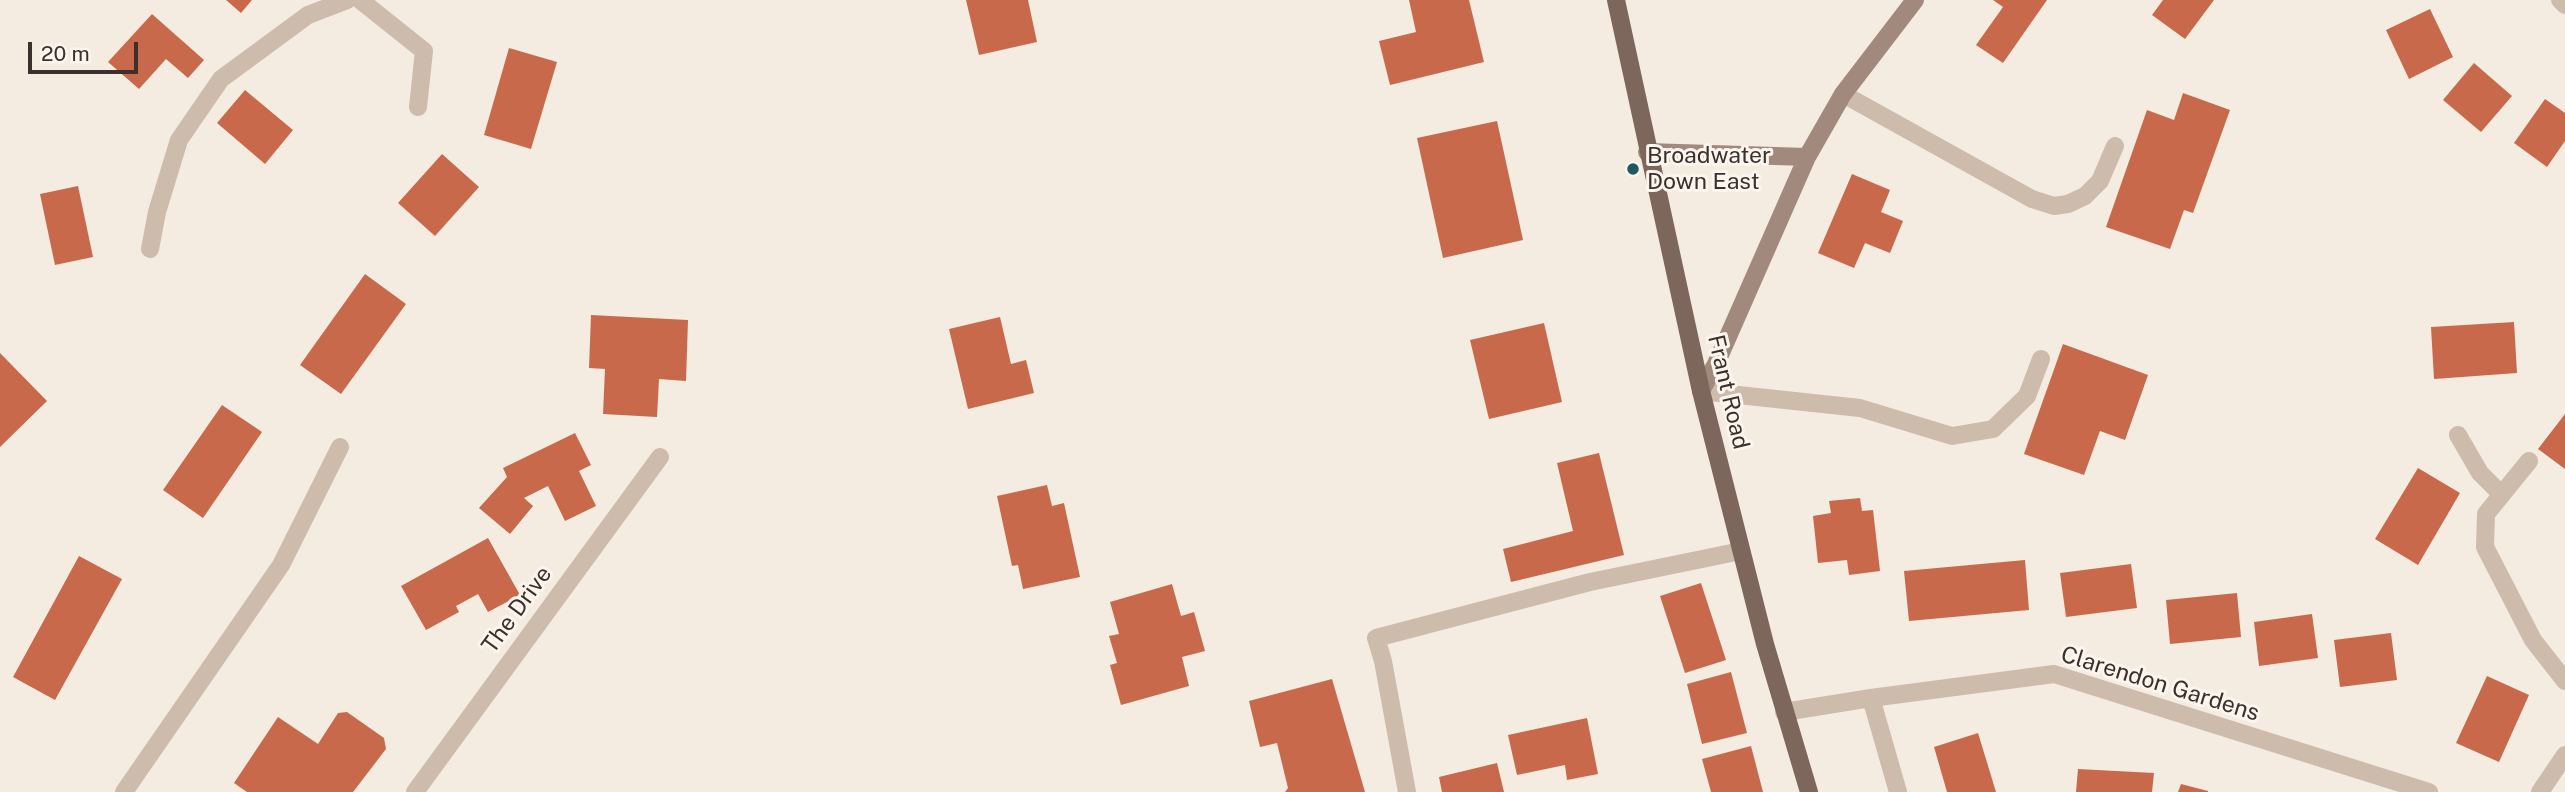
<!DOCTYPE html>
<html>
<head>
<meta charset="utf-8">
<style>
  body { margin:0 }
  #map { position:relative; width:2565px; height:792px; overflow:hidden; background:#f4ebe1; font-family:"Public Sans",sans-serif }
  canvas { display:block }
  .scale { position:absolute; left:28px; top:42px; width:110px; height:32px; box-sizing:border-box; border:4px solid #3b302b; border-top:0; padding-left:9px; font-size:21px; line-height:24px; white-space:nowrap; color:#3b302b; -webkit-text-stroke:5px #fbf5ee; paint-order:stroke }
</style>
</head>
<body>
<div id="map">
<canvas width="2565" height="792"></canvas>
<div class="scale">20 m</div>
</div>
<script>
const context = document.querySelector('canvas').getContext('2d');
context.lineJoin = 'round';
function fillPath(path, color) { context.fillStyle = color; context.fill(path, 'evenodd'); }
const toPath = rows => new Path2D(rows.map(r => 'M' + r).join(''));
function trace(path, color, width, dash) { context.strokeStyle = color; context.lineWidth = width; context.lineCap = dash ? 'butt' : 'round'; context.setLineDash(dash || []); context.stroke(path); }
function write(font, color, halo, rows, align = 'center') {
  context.font = font + ' "Public Sans",sans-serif'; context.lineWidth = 6; context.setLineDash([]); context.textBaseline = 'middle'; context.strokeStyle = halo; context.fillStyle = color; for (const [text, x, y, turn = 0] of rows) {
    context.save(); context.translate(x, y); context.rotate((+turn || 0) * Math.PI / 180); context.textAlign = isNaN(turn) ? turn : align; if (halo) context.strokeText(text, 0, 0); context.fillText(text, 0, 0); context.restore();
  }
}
fillPath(toPath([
  [226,0,252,0,241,13],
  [966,0,1028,0,1037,42,979,55],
  [1409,0,1469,0,1484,62,1390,85,1379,41,1416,32],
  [1993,0,2047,0,2003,63,1976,45,2003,7],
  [2163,0,2214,0,2185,39,2152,15],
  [2430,9,2453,57,2409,79,2386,30],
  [152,14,204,60,188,78,166,59,139,89,108,62],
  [509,48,557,62,531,149,484,135],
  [2474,63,2512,96,2481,132,2443,100],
  [245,90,293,130,265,164,217,123],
  [2183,93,2230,110,2193,213,2184,210,2170,249,2106,227,2147,110,2174,120],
  [2545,99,2565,113,2565,141,2547,167,2514,143],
  [1497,121,1523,240,1443,258,1417,138],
  [442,154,479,187,435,236,398,203],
  [1852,174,1890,190,1881,212,1903,221,1890,253,1865,243,1854,268,1818,253],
  [78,186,93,257,55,265,40,194],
  [365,274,406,304,341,394,300,365],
  [591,315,688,320,686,381,659,379,657,417,603,414,605,369,589,368],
  [1000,317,1011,364,1026,360,1034,393,968,409,949,329],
  [2514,322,2517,373,2434,379,2431,327],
  [1544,323,1562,402,1489,419,1470,340],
  [2063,344,2148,375,2125,440,2100,431,2084,475,2024,454],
  [0,353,47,401,0,447],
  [222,405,262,432,203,518,163,490],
  [2565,414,2565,469,2538,449],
  [575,433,591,465,579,471,596,506,565,521,548,486,524,498,533,506,510,534,479,508,507,477,503,468],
  [1599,453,1624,555,1511,582,1503,549,1573,531,1557,463],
  [2418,468,2460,493,2418,565,2375,539],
  [1047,485,1052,506,1064,503,1080,577,1023,589,1018,565,1012,566,997,496],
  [1860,498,1862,511,1873,510,1880,571,1849,575,1847,560,1818,563,1813,516,1831,513,1829,501],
  [488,538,520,595,488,612,478,594,456,606,459,612,426,630,401,586],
  [79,556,122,579,55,700,13,677],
  [2025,560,2029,610,1909,621,1904,571],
  [2131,564,2137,608,2066,617,2060,573],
  [1701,583,1726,660,1685,673,1660,596],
  [1172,584,1181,616,1194,612,1205,651,1182,657,1189,686,1121,705,1110,665,1117,663,1109,636,1119,634,1110,602],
  [2237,593,2241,637,2170,644,2166,600],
  [2312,614,2318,658,2259,666,2254,622],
  [2391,633,2397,680,2340,687,2334,640],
  [1731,672,1747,733,1702,744,1687,684],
  [2487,676,2529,695,2499,762,2456,743],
  [1332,679,1365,792,1285,792,1288,788,1277,743,1260,747,1249,701],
  [347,712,384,738,386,749,353,792,247,792,234,783,278,717,318,744,338,713],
  [1587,718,1598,774,1567,780,1565,765,1517,775,1508,735],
  [1978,733,1996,792,1947,792,1934,747],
  [1751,746,1763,792,1711,792,1702,759],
  [1497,763,1504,792,1442,792,1439,777],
  [2078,769,2154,773,2152,792,2076,792],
  [2181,784,2208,791,2208,792,2178,792]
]), '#c8694b');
trace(toPath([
  [360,0,424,51,418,107],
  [1843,94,2032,199,2054,206,2068,204,2085,196,2100,181,2115,146],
  [1701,391,1860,408,1952,436,1993,429,2027,396,2041,359],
  [2458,435,2480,473,2502,495],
  [2529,461,2486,514,2485,547,2533,640,2565,681],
  [124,792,281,565,340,447],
  [1407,792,1383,661,1376,638,1590,582,1741,551]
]), '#cdbbac', 18);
trace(toPath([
  [2560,0,2565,5],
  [150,249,157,212,179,140,221,79,308,15,347,0],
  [1871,698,1898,792],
  [1784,712,1871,698,2054,674,2429,792],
  [415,792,660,457],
  [2540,792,2565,755]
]), '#cdbbac', 18);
trace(toPath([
  [1647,152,1807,157,1843,94,1915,0],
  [1701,391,1716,364,1807,157]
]), '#a18a7d', 18);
trace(toPath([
  [1616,0,1701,391,1765,644,1809,792]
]), '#7d675c', 18);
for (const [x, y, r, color] of [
  [1633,169,7,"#1f5a5e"]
]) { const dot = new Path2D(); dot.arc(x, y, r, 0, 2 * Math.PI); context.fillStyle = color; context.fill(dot); trace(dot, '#fbf5ee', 2.5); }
write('23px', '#3b302b', '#fbf5ee', [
  ["Broadwater",1647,156],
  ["Down East",1647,182]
], 'left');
write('23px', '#3b302b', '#fbf5ee', [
  ["Frant Road",1728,392,77],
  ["The Drive",517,610,-54],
  ["Clarendon Gardens",2160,684,17]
]);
</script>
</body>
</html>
